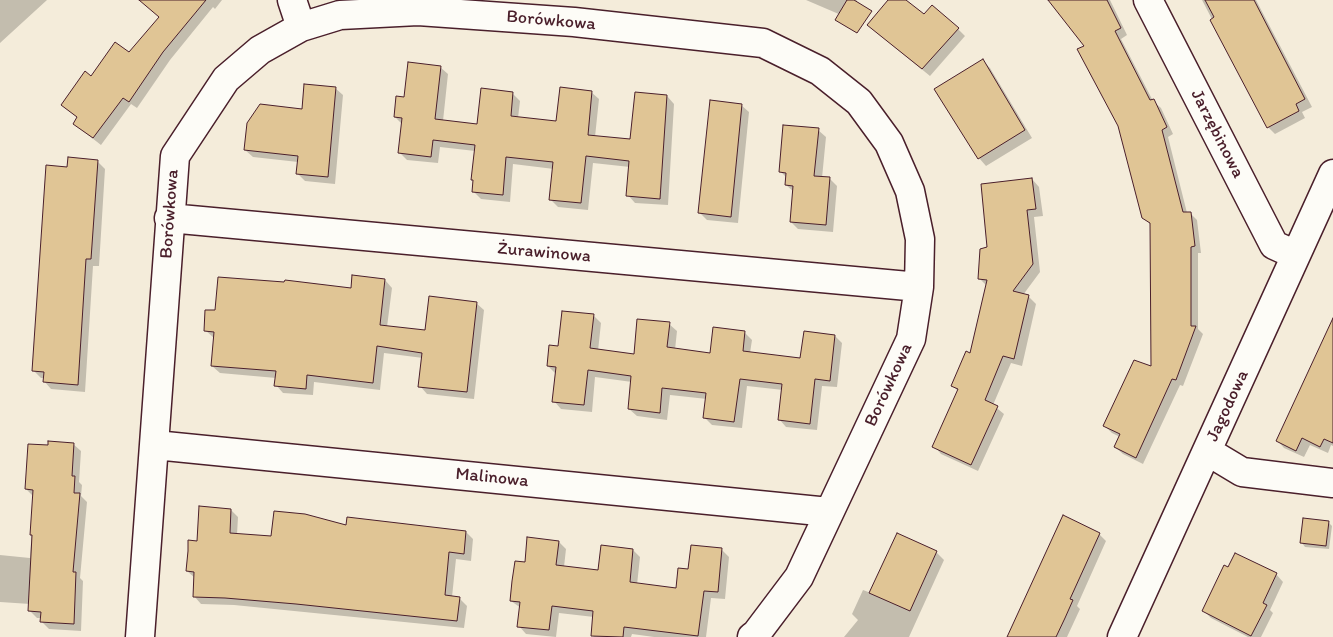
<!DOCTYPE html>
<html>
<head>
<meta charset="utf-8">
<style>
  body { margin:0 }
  canvas { display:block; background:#f4ecda }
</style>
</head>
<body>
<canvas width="1333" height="637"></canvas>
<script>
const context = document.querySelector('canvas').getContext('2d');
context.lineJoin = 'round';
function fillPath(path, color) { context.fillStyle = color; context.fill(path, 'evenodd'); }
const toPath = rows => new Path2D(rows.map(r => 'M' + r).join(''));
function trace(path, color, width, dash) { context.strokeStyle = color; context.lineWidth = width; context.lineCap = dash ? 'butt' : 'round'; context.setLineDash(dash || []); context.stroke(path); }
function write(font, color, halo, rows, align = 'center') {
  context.font = font + ' Itim,sans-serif'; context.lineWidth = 4.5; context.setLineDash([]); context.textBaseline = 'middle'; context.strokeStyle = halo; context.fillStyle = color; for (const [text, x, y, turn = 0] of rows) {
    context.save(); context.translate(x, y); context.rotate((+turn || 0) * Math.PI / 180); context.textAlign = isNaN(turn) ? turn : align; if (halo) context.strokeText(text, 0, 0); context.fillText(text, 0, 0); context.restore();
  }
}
fillPath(toPath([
  [0,0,47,0,0,43],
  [148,0,222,0,215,9,213,7,170,60,137,108,131,104,101,145,74,124,78,118,62,105,92,78,130,54,160,18],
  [806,0,857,0,848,18],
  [889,0,904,0,924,16,958,29,965,36,930,76,876,32],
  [1049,0,1110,0,1127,35,1121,39,1153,101,1161,108,1173,134,1168,137,1187,213,1190,213,1197,220,1201,253,1198,253,1198,329,1203,334,1183,386,1180,385,1143,464,1123,454,1115,447,1120,437,1112,433,1105,426,1152,368,1151,225,1143,217,1119,125,1086,46],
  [1202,0,1256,0,1312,107,1302,112,1305,118,1275,134,1268,127],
  [983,61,990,68,1032,138,986,166,979,158],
  [440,67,448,74,443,121,478,125,512,93,520,101,518,118,558,123,591,92,599,99,595,137,632,141,667,96,674,104,668,205,635,203,628,195,630,167,593,163,588,210,558,207,550,199,554,169,513,164,510,202,481,199,473,191,475,151,440,147,438,163,407,160,399,152,402,124,395,117,405,98],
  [335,88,343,95,335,184,305,181,297,173,298,162,253,157,245,150],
  [741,105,749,112,738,223,707,220,700,213],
  [818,130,826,137,822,178,829,178,837,186,833,232,798,229,791,222,794,192,786,185,787,178,781,172],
  [97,161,105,169,99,266,93,266,85,392,51,389,44,381,44,378,41,378,34,371,68,168],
  [1032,179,1039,187,1043,216,1034,217,1040,272,1023,295,1028,296,1036,304,1022,366,1011,363,993,405,1004,414,978,471,941,454,934,446,958,391,952,385,971,354,987,286,980,279,989,248],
  [385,280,392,288,387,327,426,332,476,303,484,310,474,399,427,394,420,386,423,358,384,353,380,390,314,382,313,395,283,393,276,385,276,378,220,373,212,366,214,338,205,330,216,312,352,289],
  [593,315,601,323,598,351,635,355,669,324,677,331,675,350,711,354,744,332,752,340,750,353,801,360,835,336,842,343,837,387,822,386,817,430,786,427,779,419,783,390,747,386,742,428,712,425,704,417,707,399,670,395,667,420,637,416,629,409,632,382,595,377,592,412,561,409,554,401,555,373,548,366,559,347],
  [1333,322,1333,446,1331,445,1328,453,1310,445,1304,457,1284,448,1277,440],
  [73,444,81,451,79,482,82,485,81,496,87,502,80,578,83,581,81,631,49,629,41,621,42,618,37,618,29,610,30,604,0,602,0,555,30,558,34,497,26,489,49,447],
  [231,510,238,517,237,535,273,537,347,527,466,532,473,539,471,561,456,559,452,597,459,598,467,606,464,628,234,605,201,604,194,596,195,578,187,571,198,542],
  [1328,522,1332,526,1329,549,1305,547,1302,543],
  [1099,534,1106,541,1077,606,1080,609,1067,637,1008,637],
  [559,542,566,549,564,567,599,571,633,550,640,557,637,585,677,590,690,571,722,550,729,557,725,599,711,598,706,637,654,637,632,634,631,637,594,637,592,635,594,617,559,613,556,637,526,634,519,626,521,608,511,601,526,564],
  [936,552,944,560,909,637,844,637,858,620,852,614,863,590,871,593],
  [1276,574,1283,582,1270,610,1273,613,1261,637,1248,637,1211,618,1204,611]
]), '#0003');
const building = toPath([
  [139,0,206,0,163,52,129,102,123,98,93,138,73,124,77,117,61,105,85,71,91,76,115,42,129,52,159,17,139,0],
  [847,0,854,0,872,11,857,33,835,20,847,0],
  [888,0,906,0,924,14,932,5,959,28,922,69,867,25,888,0],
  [1048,0,1107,0,1121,28,1115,31,1150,100,1154,99,1167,127,1162,130,1183,212,1191,212,1195,246,1191,247,1191,326,1196,326,1176,380,1172,379,1136,458,1114,447,1120,434,1103,426,1134,360,1151,366,1150,223,1142,218,1118,126,1077,49,1084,46,1048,0],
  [1205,0,1254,0,1305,99,1296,104,1299,111,1267,128,1210,20,1214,17,1205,0],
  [983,59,1025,130,978,159,934,89,983,59],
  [408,62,441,66,435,119,477,124,481,88,513,92,511,116,556,121,560,87,592,91,588,135,630,139,635,92,667,95,660,199,626,196,629,161,586,156,581,203,549,200,553,162,506,157,503,195,472,192,473,180,471,180,475,145,433,140,431,157,398,153,402,118,394,117,396,96,404,97,408,62],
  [304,84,336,87,328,177,296,174,298,156,244,150,247,123,260,104,302,109,304,84],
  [710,100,742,104,731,217,698,213,710,100],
  [783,125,819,128,814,176,830,177,826,225,790,222,793,186,785,185,786,173,779,172,783,125],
  [68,157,98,160,91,259,86,259,78,385,43,382,44,372,32,371,46,165,67,167,68,157],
  [1032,178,1036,209,1027,210,1033,264,1013,291,1029,295,1014,359,1003,356,985,400,998,406,971,465,932,447,958,389,951,386,966,351,970,353,987,280,978,279,980,249,987,247,981,184,1032,178],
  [352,275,385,279,380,325,425,330,429,296,477,302,467,392,418,387,422,353,377,346,373,383,307,375,306,389,274,386,276,371,211,366,214,332,204,331,205,310,215,310,218,277,284,282,285,280,351,288,352,275],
  [562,311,594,314,590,348,634,354,637,319,670,322,667,347,710,353,713,327,745,331,743,351,800,358,804,331,835,335,830,381,815,379,810,424,778,420,782,384,740,379,734,422,703,418,706,393,662,388,660,413,628,409,631,376,588,370,584,405,552,402,556,367,547,366,549,345,558,346,562,311],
  [1333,318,1333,443,1324,439,1320,447,1302,438,1296,451,1276,441,1333,318],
  [48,441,74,443,72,476,75,476,74,493,80,493,73,572,76,572,74,624,40,622,41,612,28,611,32,535,30,535,33,490,25,489,28,444,48,445,48,441],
  [199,506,231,509,230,533,271,536,274,511,305,514,346,525,347,517,466,531,464,554,449,552,447,574,445,595,460,597,457,621,296,604,225,598,193,597,194,572,186,571,188,551,188,540,197,541,199,506],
  [1063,515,1100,533,1070,599,1073,600,1065,618,1056,637,1007,637,1063,515],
  [1303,518,1329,521,1326,546,1300,543,1303,518],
  [897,533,937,551,910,611,869,593,897,533],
  [527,537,559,541,556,565,598,570,601,545,633,549,630,582,676,588,678,568,688,569,691,545,722,548,718,592,704,591,698,636,624,627,623,637,591,636,593,611,552,606,549,630,517,627,520,602,510,601,512,581,515,561,525,562,527,537],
  [1235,553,1277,573,1263,603,1267,605,1251,636,1202,611,1224,565,1228,567,1235,553]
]);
fillPath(building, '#e0c595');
trace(building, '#4a1f2b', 1);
const minor = toPath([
  [292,0,301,27],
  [1148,0,1274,245,1296,255],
  [169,218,919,287],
  [155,445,829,512],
  [1207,451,1242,472,1333,483],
  [140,637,175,156,226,79,260,50,301,27,340,15,418,11,574,22,763,43,820,71,859,102,889,143,910,191,920,239,919,287,911,339,799,577,756,634,752,637],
  [1122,637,1333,174]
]);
trace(minor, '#4a1f2b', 31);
trace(minor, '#fdfcf7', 28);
write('18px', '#4a1f2b', '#fdfcf7', [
  ["Borówkowa",551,21,5],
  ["Jarzębinowa",1217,134,63],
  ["Borówkowa",170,214,-86],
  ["Żurawinowa",544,253,5],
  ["Borówkowa",889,385,-65],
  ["Jagodowa",1228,406,-65],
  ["Malinowa",492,478,6]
]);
</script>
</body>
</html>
